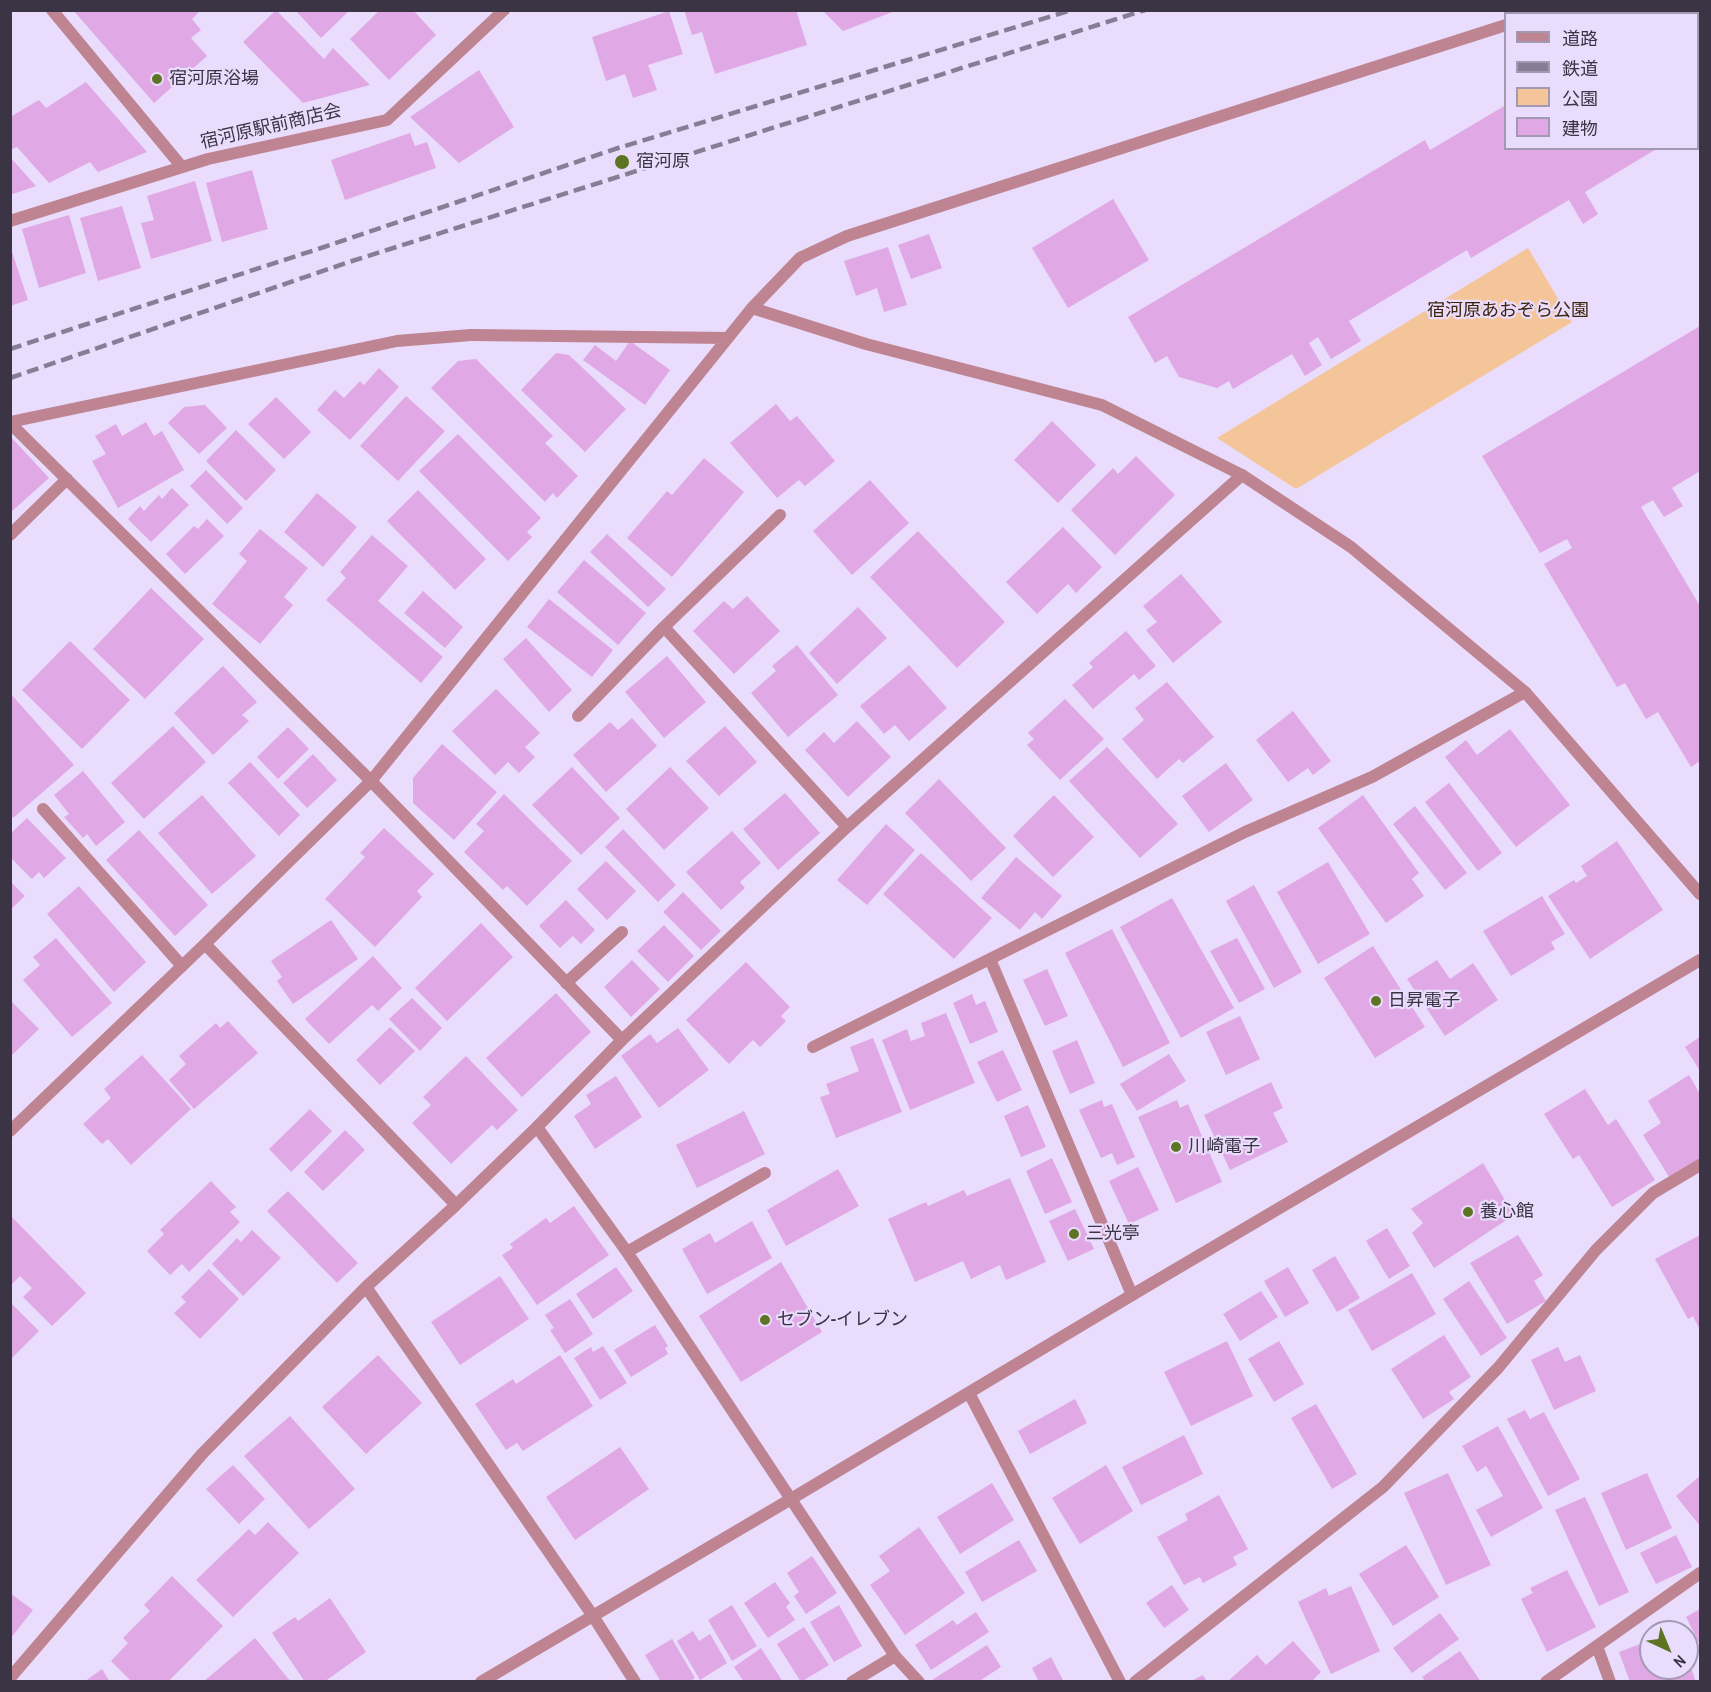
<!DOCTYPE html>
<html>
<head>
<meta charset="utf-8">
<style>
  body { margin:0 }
  #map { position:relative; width:1711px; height:1692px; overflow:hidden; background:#e9dcfc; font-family:"Archivo Narrow","Noto Sans JP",sans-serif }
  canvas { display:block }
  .frame { position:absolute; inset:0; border:12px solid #3a3444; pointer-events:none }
  .legend { position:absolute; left:1504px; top:12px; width:195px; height:138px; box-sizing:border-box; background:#e9dcfc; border:2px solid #a399b2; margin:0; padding:8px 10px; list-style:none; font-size:18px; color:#3a3444 }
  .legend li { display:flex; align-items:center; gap:12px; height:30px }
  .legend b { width:30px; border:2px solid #a399b2 }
  .north { position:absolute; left:1639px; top:1620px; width:60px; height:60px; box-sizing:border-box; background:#e9dcfc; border:2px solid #a399b2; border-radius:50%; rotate:136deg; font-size:16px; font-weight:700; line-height:24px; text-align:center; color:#3a3444 }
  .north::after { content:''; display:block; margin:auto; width:21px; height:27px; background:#5e7425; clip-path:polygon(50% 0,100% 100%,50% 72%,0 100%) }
</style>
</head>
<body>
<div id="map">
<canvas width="1711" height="1692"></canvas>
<div class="frame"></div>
<ul class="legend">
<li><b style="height:8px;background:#be8492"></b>道路</li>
<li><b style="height:8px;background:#877e95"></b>鉄道</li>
<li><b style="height:16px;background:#f5c59a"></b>公園</li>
<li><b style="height:16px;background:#e0a9e5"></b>建物</li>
</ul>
<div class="north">N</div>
</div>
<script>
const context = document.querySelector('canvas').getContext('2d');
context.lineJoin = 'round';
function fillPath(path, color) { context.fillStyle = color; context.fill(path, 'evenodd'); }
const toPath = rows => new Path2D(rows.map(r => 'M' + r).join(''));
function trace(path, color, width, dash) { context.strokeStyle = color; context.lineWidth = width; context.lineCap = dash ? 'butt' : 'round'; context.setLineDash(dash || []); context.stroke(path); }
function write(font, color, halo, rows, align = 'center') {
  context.font = font + ' "Archivo Narrow","Noto Sans JP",sans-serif'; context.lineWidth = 4.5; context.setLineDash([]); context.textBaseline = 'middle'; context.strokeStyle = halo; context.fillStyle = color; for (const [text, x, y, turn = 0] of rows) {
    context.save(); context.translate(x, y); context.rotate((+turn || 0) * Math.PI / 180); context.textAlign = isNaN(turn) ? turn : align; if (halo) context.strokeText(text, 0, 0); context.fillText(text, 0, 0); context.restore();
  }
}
fillPath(toPath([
  [1528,248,1572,322,1296,489,1217,438]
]), '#f5c59a');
fillPath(toPath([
  [73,10,201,10,192,19,201,30,191,38,207,56,154,103],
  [276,10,324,59,333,48,370,85,303,103,243,42],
  [295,10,350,10,321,38],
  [380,10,413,10,436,35,389,80,350,39],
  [684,10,796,10,807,45,715,74,702,32,692,35],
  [822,10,895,10,895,11,843,31],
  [1663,10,1700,10,1700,123,1698,125,1698,14,1658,14],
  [669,11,683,54,648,65,657,90,633,98,625,74,606,81,592,37],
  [479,70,514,127,459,163,410,117],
  [86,82,147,152,98,172,90,162,49,183,17,147,10,150,10,117,39,100,46,108],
  [1506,105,1506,148,1658,148,1585,192,1598,214,1583,224,1569,200,1471,258,1467,250,1349,321,1361,341,1331,359,1318,337,1309,343,1322,365,1305,376,1292,354,1233,389,1229,381,1217,388,1179,377,1167,356,1155,363,1128,317,1425,140,1430,150],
  [410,133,415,146,427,142,436,168,345,200,331,160],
  [10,157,36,186,10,195],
  [252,170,268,229,222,242,206,183],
  [195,181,212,241,151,259,141,223,154,220,147,196],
  [1113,199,1149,260,1068,308,1032,248],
  [122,206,141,268,98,281,80,218],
  [69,215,86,273,39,288,22,229],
  [929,234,942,268,911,279,898,245],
  [10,246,28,300,10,306],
  [888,247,907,305,884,312,877,288,856,296,844,261],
  [1700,326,1700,471,1672,488,1683,506,1664,517,1653,500,1641,507,1700,606,1700,761,1691,767,1658,712,1646,719,1625,683,1617,687,1544,564,1572,548,1567,539,1540,553,1482,456],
  [630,341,670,370,645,405,583,360,595,345,616,361],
  [556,353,569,355,626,409,585,452,521,390],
  [476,359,553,436,545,443,578,476,557,498,553,493,545,502,431,388,458,361],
  [379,368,399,387,350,440,317,410,335,390,344,398,360,381,364,385],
  [406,396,445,431,398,481,360,446],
  [276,397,311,432,284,459,248,424],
  [776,404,790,421,797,416,835,461,805,486,799,480,777,498,730,443],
  [205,405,227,428,199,454,168,423,184,407],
  [1052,421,1096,465,1058,503,1014,460],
  [146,422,154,436,162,431,184,470,118,508,92,461,106,454,95,436,116,424,122,436],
  [236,430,276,470,246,501,206,461],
  [458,434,541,518,527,532,532,537,508,561,419,471],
  [10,436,49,478,10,513],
  [1136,456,1175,495,1115,555,1071,510,1113,468,1118,474],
  [704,458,744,492,672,577,627,538,667,491,672,495],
  [206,470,243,508,227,524,190,486],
  [870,480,909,523,852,575,813,531],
  [172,488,189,505,151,542,128,519,140,506,144,511,159,495,162,499],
  [418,490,486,559,455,590,387,521],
  [317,493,357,527,323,567,284,532],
  [207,519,224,536,185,574,166,554,194,526,198,529],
  [1063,527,1102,567,1076,593,1068,584,1037,614,1006,582],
  [260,529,308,568,284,597,293,605,260,644,212,604,247,561,239,554],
  [918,531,1005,622,957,668,870,577],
  [607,534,666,589,648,607,590,552],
  [372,535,408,566,378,601,443,657,421,683,326,600,346,578,340,572],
  [584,560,646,613,618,645,557,592],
  [1181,574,1222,622,1173,663,1146,630,1157,622,1143,606],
  [151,588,204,639,145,699,93,649],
  [423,591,463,627,445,648,404,613],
  [747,596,780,631,734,674,693,631,724,601,733,609],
  [549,599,613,650,592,677,527,627],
  [858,607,887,638,837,684,809,653],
  [1126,631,1156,666,1139,680,1134,674,1093,709,1072,685,1093,667,1089,663],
  [526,638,572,690,549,712,503,659],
  [70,641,130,700,82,749,22,690],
  [797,645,838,695,788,737,751,693,776,671,772,666],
  [667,656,706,702,664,738,625,692],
  [909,665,947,708,909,741,895,725,884,734,860,706],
  [223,666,257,702,242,715,249,721,213,755,174,713],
  [1167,682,1214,737,1183,763,1179,759,1157,779,1122,739,1144,720,1135,708],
  [496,689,540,733,525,747,535,757,519,773,508,762,495,775,452,731],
  [10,693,74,765,13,818,10,814],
  [1065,699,1104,739,1060,780,1027,745,1034,739,1028,733],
  [1293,711,1331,761,1313,775,1308,768,1288,782,1256,740],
  [632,718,657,746,606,792,573,755,610,722,618,730],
  [857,721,891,757,848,797,805,750,824,732,834,743],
  [173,726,206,762,144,819,111,783],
  [725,726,757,762,719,796,686,761],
  [288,727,309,749,278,779,257,757],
  [1510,729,1570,805,1516,847,1445,757,1466,740,1477,755],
  [442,744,497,792,454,840,413,803,413,778],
  [1107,747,1178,824,1140,858,1069,781],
  [313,754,337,780,307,808,283,783],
  [250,762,300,815,279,836,228,783],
  [1226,763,1253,800,1209,832,1182,796],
  [572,767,620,818,581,855,532,805],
  [670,767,709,808,664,850,626,809],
  [83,771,125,822,96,846,87,834,83,838,64,817,69,814,54,795],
  [939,779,1006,848,971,881,905,813],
  [1449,783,1502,853,1478,871,1425,802],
  [785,793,820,833,778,870,743,829],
  [504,794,572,861,527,906,507,886,503,890,464,852,484,831,476,824],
  [202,795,256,856,212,894,158,833],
  [1054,795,1094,837,1053,877,1013,836],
  [1363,795,1419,873,1412,879,1424,896,1386,923,1318,828],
  [1415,806,1467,873,1445,890,1393,824],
  [27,818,66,858,44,878,39,872,32,879,10,857,10,834],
  [886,824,915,850,867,905,837,880],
  [384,828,434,874,417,891,422,897,375,947,325,899,365,857,360,853],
  [623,829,676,885,658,902,605,847],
  [139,830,208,905,175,936,106,860],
  [732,831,761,863,740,882,745,888,721,910,686,872],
  [1617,841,1663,910,1590,959,1548,896,1574,880,1576,883,1587,876,1581,866],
  [921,853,992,918,954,959,883,894],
  [1016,857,1062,896,1042,919,1035,912,1020,930,981,898],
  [606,861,636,891,607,920,577,889],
  [1328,862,1370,934,1318,964,1277,892],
  [10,881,25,896,10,910],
  [1254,885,1302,972,1274,988,1226,901],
  [79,886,146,962,114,992,47,914],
  [683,892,721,931,701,950,663,912],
  [1542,896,1565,934,1551,942,1555,949,1511,976,1483,931],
  [1172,898,1234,1008,1181,1038,1120,927],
  [566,900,595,930,581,944,573,936,560,948,539,926],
  [331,920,358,959,293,1004,277,981,282,977,271,961],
  [481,923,513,957,447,1021,415,988],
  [664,925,694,956,668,982,637,951],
  [1112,929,1170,1043,1123,1067,1065,953],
  [56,938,112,1003,72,1037,23,980,40,965,33,957],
  [1237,938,1265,989,1239,1003,1210,951],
  [1373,946,1425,1027,1375,1058,1324,978],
  [373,956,402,988,378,1011,372,1005,329,1044,305,1019],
  [632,960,660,989,631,1017,604,987],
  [1437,960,1450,979,1473,963,1498,1000,1445,1036,1407,979],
  [746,962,790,1007,781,1016,786,1021,760,1047,753,1040,729,1064,686,1020],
  [1047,969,1068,1016,1045,1026,1023,980],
  [556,993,591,1032,522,1097,486,1058],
  [972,994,976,1005,985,1001,998,1032,970,1044,953,1003],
  [412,998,442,1028,420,1051,389,1019],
  [10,1000,39,1029,10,1057],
  [946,1013,975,1083,910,1110,882,1040,907,1029,911,1041,925,1036,921,1023],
  [1240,1016,1260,1059,1226,1075,1206,1032],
  [228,1021,258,1053,194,1109,169,1080,186,1064,179,1056,216,1023,220,1028],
  [390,1027,415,1051,380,1085,356,1060],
  [678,1028,709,1070,659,1108,621,1056,650,1034,657,1043],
  [1700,1037,1700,1071,1685,1047],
  [873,1038,902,1112,836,1138,820,1097,830,1094,826,1084,859,1071,850,1047],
  [1077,1040,1095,1083,1070,1094,1052,1051],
  [1003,1050,1022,1090,997,1102,977,1062],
  [1169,1054,1186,1081,1137,1111,1120,1084],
  [142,1055,191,1109,131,1165,108,1139,102,1144,83,1124,111,1098,104,1089],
  [466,1056,518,1110,497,1130,492,1125,451,1164,412,1123,431,1105,423,1097],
  [1689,1075,1700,1094,1700,1161,1671,1180,1643,1135,1661,1123,1648,1101],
  [616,1076,642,1117,595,1149,574,1116,591,1104,586,1095],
  [1271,1082,1283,1108,1273,1113,1288,1142,1230,1170,1204,1115],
  [1585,1089,1608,1125,1616,1119,1655,1180,1612,1207,1579,1155,1573,1159,1544,1114],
  [1102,1100,1104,1107,1112,1104,1135,1157,1117,1165,1112,1153,1101,1158,1079,1110],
  [1177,1100,1180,1108,1188,1104,1222,1182,1176,1203,1138,1117],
  [1028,1105,1046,1147,1021,1157,1004,1116],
  [310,1109,332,1131,291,1172,269,1149],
  [744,1111,765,1154,697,1188,676,1145],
  [345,1130,365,1150,323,1191,304,1172],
  [1052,1158,1072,1202,1045,1214,1026,1171],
  [1483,1163,1514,1215,1434,1268,1412,1233,1423,1223,1411,1209],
  [1138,1167,1159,1210,1129,1224,1109,1181],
  [838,1169,859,1206,786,1246,767,1210],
  [1010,1178,1046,1262,1006,1280,1000,1265,971,1279,963,1261,915,1282,888,1219,926,1202,928,1206,964,1190,967,1196],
  [211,1181,236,1207,230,1212,240,1222,189,1272,182,1264,170,1275,147,1251,164,1234,160,1230],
  [288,1191,358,1263,337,1283,267,1211],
  [574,1206,609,1255,537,1305,502,1255,513,1248,510,1244,546,1218,550,1223],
  [1075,1209,1094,1249,1068,1261,1049,1221],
  [10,1215,86,1293,52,1326,23,1297,32,1288,20,1276,10,1286],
  [752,1221,772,1258,707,1294,682,1249,710,1233,715,1243],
  [1387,1228,1410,1266,1389,1279,1366,1241],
  [252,1230,281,1258,243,1296,212,1264,237,1238,241,1242],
  [1518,1235,1543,1275,1534,1281,1546,1301,1507,1324,1470,1263],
  [1700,1235,1700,1330,1693,1316,1688,1319,1655,1259],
  [1335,1256,1360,1298,1337,1312,1312,1270],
  [781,1262,822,1332,741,1382,699,1316],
  [616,1267,633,1291,593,1319,576,1294],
  [1288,1267,1309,1303,1285,1317,1264,1281],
  [209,1269,239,1299,200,1339,174,1313,186,1302,181,1297],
  [1412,1273,1436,1314,1372,1351,1348,1310],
  [500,1276,529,1319,460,1365,431,1322],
  [1469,1281,1507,1338,1481,1356,1443,1299],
  [1261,1291,1278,1317,1240,1341,1223,1314],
  [570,1299,593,1334,565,1353,550,1330,554,1328,545,1315],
  [10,1302,39,1331,10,1360],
  [655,1325,668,1346,665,1348,668,1354,631,1377,614,1350],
  [1444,1335,1471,1377,1449,1392,1454,1399,1423,1419,1391,1369],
  [1227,1341,1253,1396,1191,1426,1164,1372],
  [1279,1341,1304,1384,1274,1402,1248,1359],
  [603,1346,627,1383,600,1400,574,1358,591,1347,593,1352],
  [1558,1347,1565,1362,1580,1355,1596,1391,1554,1410,1531,1360],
  [378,1355,422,1403,366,1454,322,1407],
  [560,1355,593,1406,523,1451,517,1443,506,1450,475,1404,513,1379,516,1384],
  [1075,1399,1087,1423,1030,1454,1018,1431],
  [1316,1404,1357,1474,1332,1489,1291,1418],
  [1525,1410,1530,1419,1544,1412,1580,1479,1548,1496,1507,1419],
  [290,1416,355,1489,309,1529,244,1456],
  [1498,1426,1543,1508,1491,1537,1476,1510,1503,1496,1486,1466,1477,1472,1462,1446],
  [1184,1435,1203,1474,1141,1505,1122,1467],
  [620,1447,649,1489,575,1540,546,1497],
  [233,1465,265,1499,239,1524,206,1489],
  [1106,1465,1133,1511,1080,1544,1052,1498],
  [1448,1473,1491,1565,1446,1585,1404,1493],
  [1647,1473,1672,1528,1626,1550,1601,1493],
  [1700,1476,1700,1526,1676,1496],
  [992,1483,1014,1520,960,1554,937,1517],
  [1219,1495,1248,1549,1233,1557,1237,1565,1203,1583,1200,1577,1184,1585,1157,1537,1188,1520,1185,1514],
  [1585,1497,1629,1592,1599,1606,1555,1510],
  [268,1522,299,1553,233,1617,196,1580,249,1529,255,1535],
  [919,1527,965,1593,905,1635,870,1585,890,1571,879,1556],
  [1676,1535,1692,1567,1656,1584,1640,1553],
  [1019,1540,1037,1571,982,1602,965,1572],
  [1406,1545,1439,1597,1393,1626,1359,1574],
  [812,1556,837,1593,806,1614,794,1596,799,1592,787,1573],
  [1567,1570,1596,1627,1547,1652,1521,1599,1533,1593,1530,1588],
  [172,1576,223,1626,168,1682,132,1682,111,1661,128,1643,123,1638,150,1611,144,1605],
  [775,1582,790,1603,786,1607,795,1620,768,1638,744,1603],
  [1172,1585,1189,1610,1164,1628,1146,1603],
  [1351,1586,1380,1651,1331,1674,1298,1602,1326,1588,1329,1596],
  [10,1593,33,1610,10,1639],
  [330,1598,366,1652,324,1682,305,1682,272,1633,295,1617,298,1621],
  [732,1605,757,1646,732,1661,708,1620],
  [839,1605,862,1646,834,1662,810,1622],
  [1700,1609,1700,1645,1686,1617],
  [976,1612,989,1632,931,1670,915,1645,953,1620,957,1625],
  [1440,1613,1459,1639,1412,1673,1393,1648],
  [804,1627,829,1665,801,1682,777,1644],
  [693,1631,699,1641,710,1634,727,1663,700,1680,677,1641],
  [255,1638,291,1682,203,1682],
  [672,1639,695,1678,689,1682,661,1682,645,1655],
  [1651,1640,1651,1668,1687,1668,1687,1656,1696,1682,1630,1682,1619,1652],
  [1293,1641,1321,1672,1311,1682,1227,1682,1257,1655,1266,1665],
  [987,1645,1001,1667,978,1682,933,1682,932,1680],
  [761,1648,783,1682,744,1682,734,1667],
  [1460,1651,1481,1682,1426,1682,1422,1677],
  [1051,1657,1064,1682,1039,1682,1032,1668],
  [102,1669,110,1682,84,1682],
  [1203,1675,1207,1682,1189,1682]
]), '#e0a9e5');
trace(toPath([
  [10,422,397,341,471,335],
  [10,423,371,781],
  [664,627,847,827],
  [578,716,664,627,780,515],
  [43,809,182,966],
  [990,959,1132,1295],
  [566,983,622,932],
  [622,1040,847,827,1242,475],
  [813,1047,1245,832,1372,777,1525,692],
  [537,1127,627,1252,895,1656,919,1682],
  [627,1252,765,1173],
  [593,1616,635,1682],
  [1597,1646,1610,1682],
  [1135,1682,1383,1487,1498,1368,1596,1250,1653,1193,1700,1165]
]), '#be8492', 12);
trace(toPath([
  [52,10,182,167],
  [1543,14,1552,10],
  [10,221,208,159,387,120,504,10],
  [752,308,866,344,1102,405,1242,475,1351,547,1525,692,1700,894],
  [471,335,728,338],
  [10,535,67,479],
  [205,944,456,1205],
  [10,1131,205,944,371,781,752,308,800,258,847,236,1506,25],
  [366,1287,593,1616],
  [969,1393,1120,1682],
  [10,1678,202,1454,366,1287,456,1205,537,1127,622,1040,371,781],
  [852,1682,895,1656],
  [1546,1682,1700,1573]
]), '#be8492', 12);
trace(toPath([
  [481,1682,791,1499,1132,1295,1700,960]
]), '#be8492', 12);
trace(toPath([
  [10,349,321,248,618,148,1072,10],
  [10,378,349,262,1145,10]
]), '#877e95', 4.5, [12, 6]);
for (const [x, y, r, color] of [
  [157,79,6,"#5e7425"],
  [622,162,8,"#5e7425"],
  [1376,1001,6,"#5e7425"],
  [1176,1147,6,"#5e7425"],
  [1468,1212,6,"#5e7425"],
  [1074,1234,6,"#5e7425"],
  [765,1320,6,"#5e7425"]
]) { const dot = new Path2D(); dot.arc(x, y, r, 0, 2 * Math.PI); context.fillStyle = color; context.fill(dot); trace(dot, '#e9dcfc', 2); }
write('18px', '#3a3444', '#e9dcfc', [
  ["宿河原浴場",169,79],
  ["宿河原",636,162],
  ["日昇電子",1388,1001],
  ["川崎電子",1188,1147],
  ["養心館",1480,1212],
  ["三光亭",1086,1234],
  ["セブン-イレブン",777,1320]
], 'left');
write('18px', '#3a3444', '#e9dcfc', [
  ["宿河原駅前商店会",271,127,-13]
]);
write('18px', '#3c240a', '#e9dcfc', [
  ["宿河原あおぞら公園",1508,311]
]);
</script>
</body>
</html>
